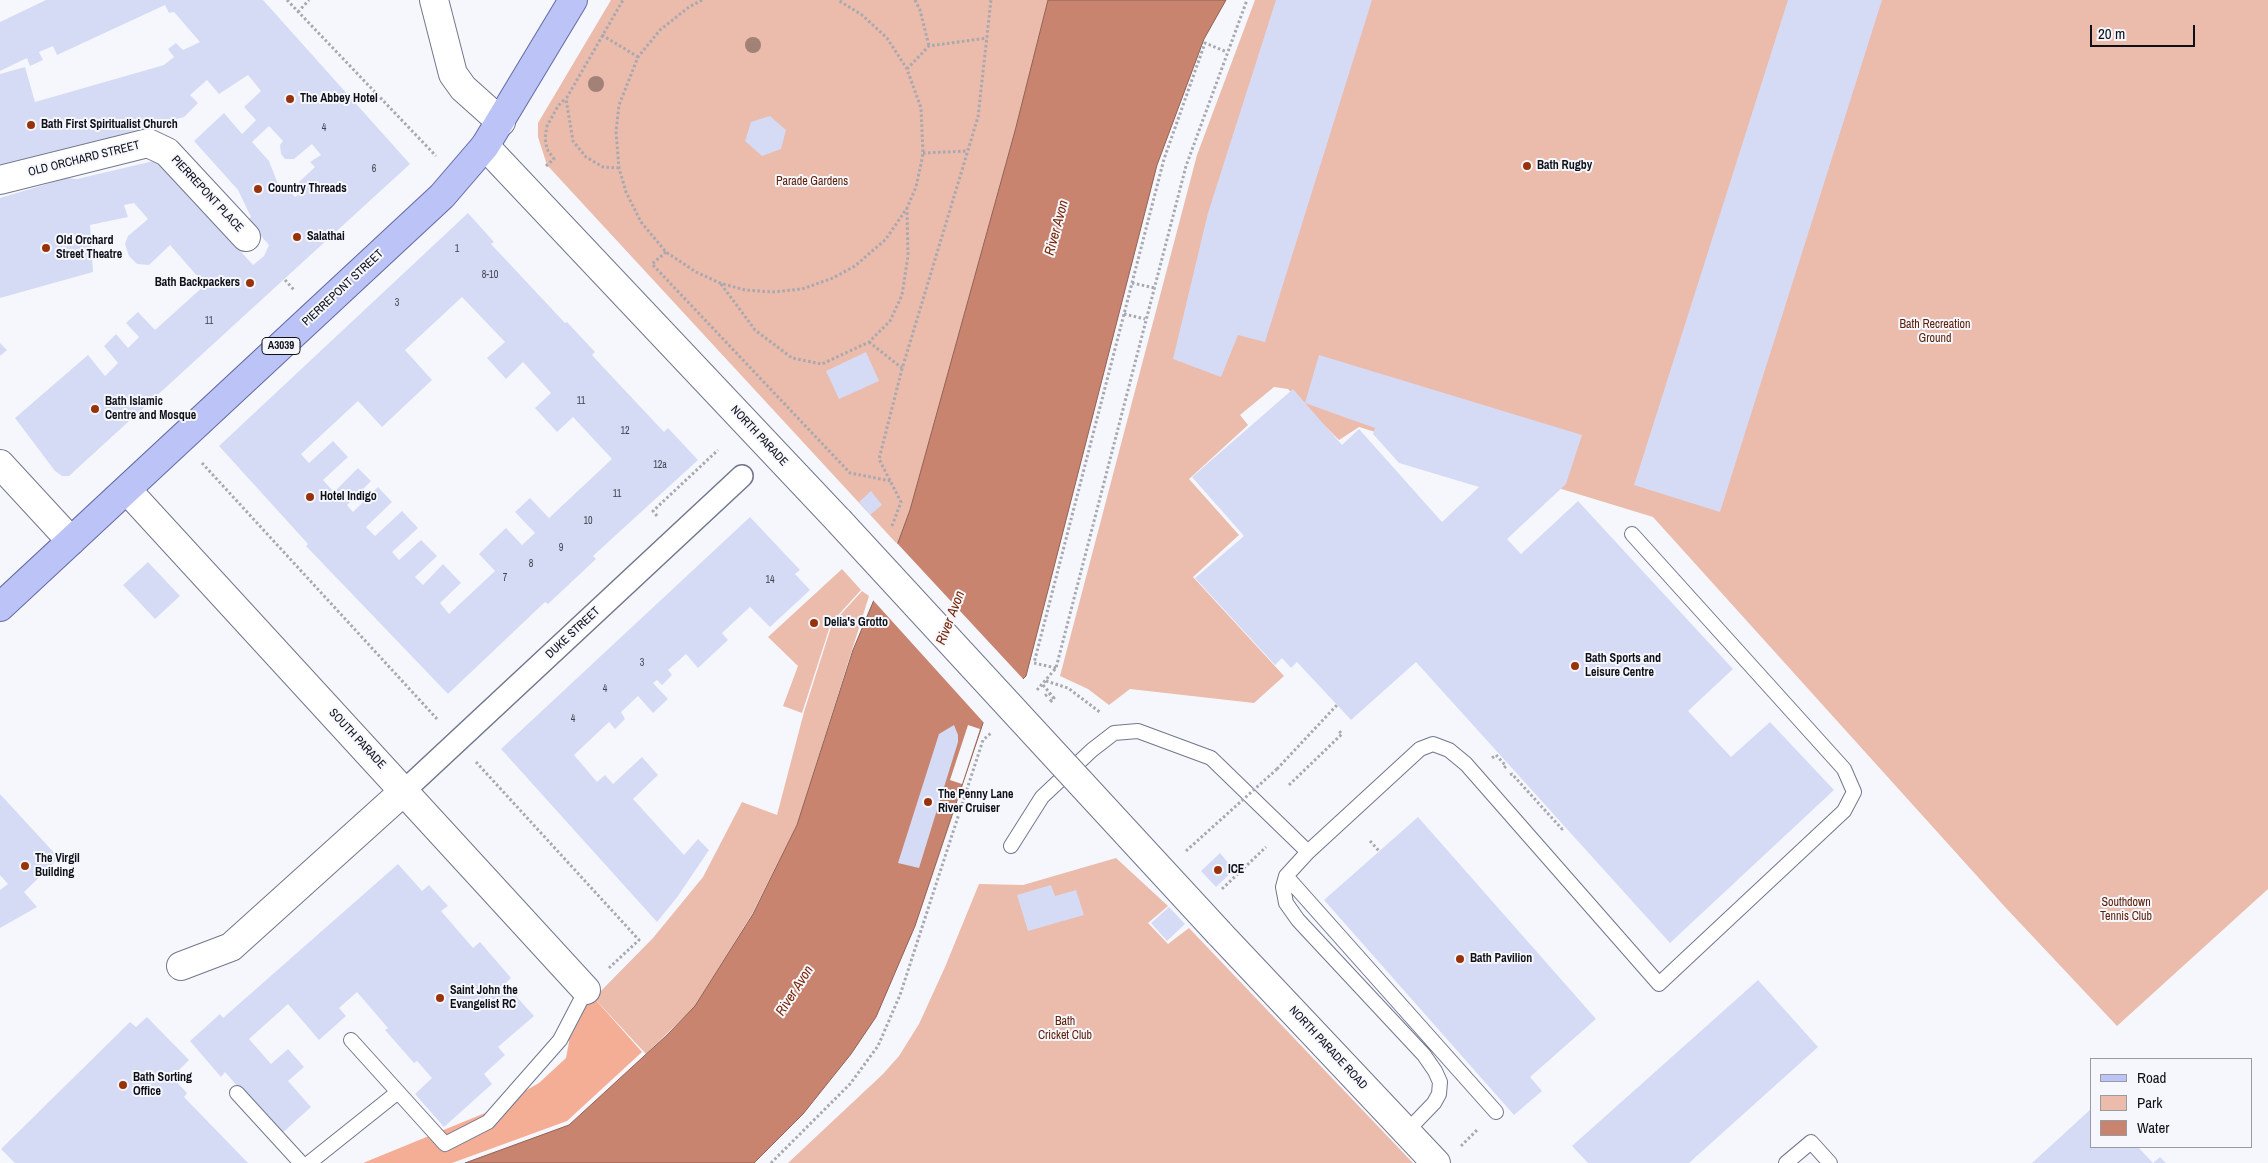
<!DOCTYPE html>
<html>
<head>
<meta charset="utf-8">
<style>
  body { margin:0 }
  #map { position:relative; width:2268px; height:1163px; overflow:hidden; background:#f6f7fd; font-family:"Archivo Narrow",sans-serif }
  canvas { display:block }
  .legend { position:absolute; left:2090px; top:1058px; width:162px; height:90px; box-sizing:border-box; background:#f6f7fd; border:1px solid #999ba1; margin:0; padding:6px 9px; list-style:none; font-size:15px; color:#0e1018 }
  .legend li { display:flex; align-items:center; gap:10px; height:25px }
  .legend b { width:25px; border:1px solid #999ba1 }
  .scale { position:absolute; left:2090px; top:25px; width:105px; height:22px; box-sizing:border-box; border:2px solid #0e1018; border-top:0; padding-left:6px; font-size:15px; line-height:18px; white-space:nowrap; color:#0e1018; -webkit-text-stroke:4px #f6f7fd; paint-order:stroke }
</style>
</head>
<body>
<div id="map">
<canvas width="2268" height="1163"></canvas>
<ul class="legend">
<li><b style="height:6px;background:#bcc3f6"></b>Road</li>
<li><b style="height:14px;background:#ebbbab"></b>Park</li>
<li><b style="height:14px;background:#c8846e"></b>Water</li>
</ul>
<div class="scale">20 m</div>
</div>
<script>
const context = document.querySelector('canvas').getContext('2d');
context.lineJoin = 'round';
function fillPath(path, color) { context.fillStyle = color; context.fill(path, 'evenodd'); }
const toPath = rows => new Path2D(rows.map(r => 'M' + r).join(''));
function trace(path, color, width, dash) { context.strokeStyle = color; context.lineWidth = width; context.lineCap = dash ? 'butt' : 'round'; context.setLineDash(dash || []); context.stroke(path); }
function write(font, color, halo, rows, align = 'center') {
  context.font = font + ' "Archivo Narrow",sans-serif'; context.lineWidth = 4; context.setLineDash([]); context.textBaseline = 'middle'; context.strokeStyle = halo; context.fillStyle = color; for (const [text, x, y, turn = 0] of rows) {
    context.save(); context.translate(x, y); context.rotate((+turn || 0) * Math.PI / 180); context.textAlign = isNaN(turn) ? turn : align; if (halo) context.strokeText(text, 0, 0); context.fillText(text, 0, 0); context.restore();
  }
}
fillPath(toPath([
  [611,0,1048,0,1015,131,910,510,898,545,547,165,538,137,538,123],
  [1255,0,2268,0,2268,889,2117,1026,2005,907,1653,517,1359,427,1339,440,1288,389,1274,387,1240,415,1248,425,1189,479,1239,535,1193,577,1284,676,1254,703,1130,689,1109,705,1088,689,1060,676,1197,155],
  [842,569,861,590,831,623,802,713,783,706,798,666,768,637],
  [862,591,869,596,797,825,752,914,695,1006,646,1054,594,998,653,938,703,877,742,802,777,815,804,712,832,624],
  [1116,858,1168,906,1148,923,1168,944,1189,928,1413,1163,788,1163,883,1074,899,1056,919,1024,945,967,979,884,1023,885]
]), '#ebbbab');
fillPath(toPath([
  [594,998,642,1052,567,1121,452,1163,363,1163,490,1111,539,1083,566,1058,569,1042,566,1020,575,1005]
]), '#f5ae96');
const water = toPath([
  [1048,0,1226,0,1204,39,1157,165,1026,676,985,717,915,926,876,1017,851,1054,803,1114,754,1163,465,1163,569,1125,667,1035,695,1006,753,914,797,825,853,650,899,540,910,510,1015,131,1048,0]
]);
fillPath(water, '#c8846e');
trace(water, '#906154', 1);
fillPath(toPath([
  [896,542,1025,681,987,718,985,724,872,599],
  [968,725,980,729,962,784,950,780]
]), '#f6f7fd');
fillPath(toPath([
  [46,0,263,0,410,164,69,476,62,476,55,471,15,418,88,355,105,376,118,363,104,346,116,334,128,348,139,337,126,323,138,312,155,330,205,285,170,245,149,265,137,264,129,256,125,244,128,236,148,219,134,203,124,205,128,217,90,225,93,272,0,298,0,198,67,178,77,179,158,160,253,265,264,256,269,245,247,220,251,217,238,190,194,141,224,113,242,134,256,120,244,107,261,91,248,75,219,94,207,80,190,95,198,103,184,117,4,167,0,166,0,74,25,67,35,102,164,65,174,57,168,49,176,43,183,50,200,42,174,12,169,13,165,5,57,55,53,46,39,52,43,60,30,66,27,58,0,71,0,22],
  [269,126,283,141,280,145,281,154,285,159,294,159,312,144,321,155,310,162,315,167,299,182,306,189,295,197,288,189,282,194,275,187,278,184,269,161,252,142],
  [1276,0,1372,0,1265,342,1238,335,1221,377,1173,359,1208,213],
  [1788,0,1882,0,1720,512,1634,485],
  [770,116,786,130,781,149,762,156,745,141,751,122],
  [468,213,494,242,491,244,565,323,567,322,595,352,592,355,602,366,664,432,668,428,698,460,593,556,596,559,548,604,545,602,448,694,306,546,308,544,219,446],
  [462,297,505,342,487,358,506,379,523,362,551,393,535,408,557,432,573,417,612,459,549,518,530,498,515,512,535,533,522,545,506,528,490,543,479,554,495,571,449,614,440,603,461,583,443,564,423,585,415,577,437,556,421,540,399,560,392,552,418,528,402,511,375,536,366,527,392,502,378,487,353,512,347,505,371,481,358,468,334,492,323,480,348,457,333,441,309,463,301,454,358,401,382,427,432,380,405,350],
  [0,343,7,350,0,356],
  [866,352,879,381,839,399,826,371],
  [1319,355,1582,435,1566,484,1507,539,1521,554,1578,501,1733,669,1688,711,1731,757,1770,722,1834,790,1670,943,1416,662,1351,720,1297,662,1291,668,1282,658,1275,665,1195,578,1244,536,1192,477,1293,389,1305,403],
  [1305,403,1375,428,1373,434,1399,463,1479,487,1442,522,1359,429,1342,445],
  [871,491,882,505,870,515,859,502],
  [750,517,800,570,795,574,810,590,770,627,750,607,722,633,728,640,698,668,686,654,668,670,672,675,662,685,657,680,653,683,668,699,653,713,638,696,621,712,625,719,615,729,609,722,574,755,597,782,605,775,613,784,642,757,658,775,633,799,684,855,698,839,709,850,678,896,657,922,501,749],
  [148,562,180,596,155,619,123,585],
  [954,725,958,735,958,742,919,868,898,863,939,734],
  [0,794,59,858,24,892,37,907,0,928,0,890,8,884,0,875],
  [1418,817,1596,1019,1530,1077,1542,1091,1514,1115,1324,900],
  [1220,853,1234,870,1216,887,1201,871],
  [398,864,422,891,429,885,448,906,441,911,473,948,480,942,511,978,505,984,534,1016,498,1047,505,1055,484,1074,492,1084,444,1127,415,1094,432,1078,417,1061,414,1063,385,1030,388,1028,357,992,339,1008,346,1016,319,1040,288,1004,249,1039,271,1064,288,1049,304,1067,288,1081,311,1107,280,1135,225,1072,221,1077,190,1041,220,1014,223,1018],
  [1051,885,1055,896,1076,890,1084,915,1028,931,1017,895],
  [1169,907,1185,924,1167,941,1151,923],
  [1758,980,1818,1047,1689,1163,1588,1163,1572,1146],
  [147,1017,189,1060,172,1077,187,1093,184,1097,248,1163,15,1163,1,1149,130,1022,136,1027],
  [2092,1108,2092,1147,2138,1147,2153,1163,2032,1163],
  [2160,1157,2166,1163,2153,1163]
]), '#d6dbf5');
const service = toPath([
  [1011,846,1042,797,1092,750,1114,733,1138,731,1211,758,1308,852],
  [1286,876,1496,1112],
  [351,1040,445,1144,488,1122,560,1040,586,990],
  [237,1093,301,1163],
  [1407,1131,1434,1103,1439,1094,1440,1082,1435,1071,1424,1055,1298,920,1286,903,1283,887,1286,876,1308,852,1420,749,1433,744,1449,750,1466,764,1659,984,1844,811,1854,792,1844,769,1632,534],
  [309,1163,398,1092],
  [1786,1163,1811,1142,1830,1163]
]);
const pedestrian = toPath([
  [404,791,742,476]
]);
const minor = toPath([
  [434,0,453,74,463,88,501,122],
  [0,180,148,143,167,152,246,237],
  [0,464,71,541],
  [127,490,586,990],
  [181,966,231,947,404,791]
]);
const tertiary = toPath([
  [485,146,839,521],
  [1219,933,1436,1163]
]);
const primary = toPath([
  [0,607,442,196,485,146,573,0]
]);
trace(service, '#72778d', 16);
trace(pedestrian, '#72778d', 24);
trace(minor, '#72778d', 30);
trace(tertiary, '#72778d', 30);
trace(primary, '#626aa4', 30);
trace(toPath([
  [287,0,436,156],
  [702,0,689,7,660,30,638,57,619,105,616,131,619,168,626,192,641,222,666,252,696,272,720,283,745,290,772,292,802,289,833,278,855,266,886,239,907,208,916,187,921,164,923,153,921,108,907,69,887,38,862,15,838,0],
  [915,0,920,10,929,46],
  [298,12,309,0],
  [602,35,638,57],
  [907,69,929,46,987,38],
  [923,153,968,151],
  [546,166,554,159,547,149,545,138,547,126,558,106,565,99],
  [619,168,603,167,586,157,573,141,566,99,623,0],
  [666,252,652,264,850,473,891,481],
  [285,280,295,291],
  [1132,283,1155,288],
  [721,284,755,330,792,358,822,364,869,342,890,321,902,295,908,256,907,209],
  [1124,314,1145,319],
  [869,342,902,368],
  [202,463,438,720],
  [657,516,653,511,718,450],
  [892,526,901,502,879,459,902,369,978,117,991,0],
  [1056,668,1034,663,1164,159,1205,43,1227,52],
  [1046,681,1068,688,1101,713],
  [1043,685,1054,698,1049,702],
  [1037,690,1056,668,1186,166,1247,0],
  [1045,696,1049,693,1054,699,1050,702],
  [1492,758,1496,755,1506,766,1503,769],
  [476,762,639,940,609,968],
  [1277,769,1337,705],
  [1510,775,1512,774,1562,829,1564,827],
  [1289,785,1342,734,1339,731],
  [1370,841,1379,851],
  [1222,889,1266,847],
  [1461,1146,1478,1129],
  [771,1163,850,1084,878,1046,900,995,983,740,991,733]
]), '#a8a9b0', 3, [2.5, 2.5]);
trace(service, '#fff', 14);
trace(pedestrian, '#fff', 21);
trace(minor, '#fff', 28);
trace(tertiary, '#fff', 28);
trace(primary, '#bcc3f6', 28);
const tertiaryBridge = toPath([
  [839,521,1219,933]
]);
trace(tertiaryBridge, '#72778d', 30, []);
trace(toPath([
  [1186,851,1277,769]
]), '#a8a9b0', 3, [2.5, 2.5]);
trace(tertiaryBridge, '#fff', 28);
context.fillStyle = '#a28177';
for (const [x, y] of [
  [753,45],
  [596,84]
]) { context.beginPath(); context.arc(x, y, 8, 0, 2 * Math.PI); context.fill(); }
for (const [x, y, r, color] of [
  [290,99,5,"#983208"],
  [31,125,5,"#983208"],
  [1527,166,5,"#983208"],
  [258,189,5,"#983208"],
  [297,237,5,"#983208"],
  [46,248,5,"#983208"],
  [250,283,5,"#983208"],
  [95,409,5,"#983208"],
  [310,497,5,"#983208"],
  [814,623,5,"#983208"],
  [1575,666,5,"#983208"],
  [928,802,5,"#983208"],
  [25,866,5,"#983208"],
  [1218,870,5,"#983208"],
  [1460,959,5,"#983208"],
  [440,998,5,"#983208"],
  [123,1085,5,"#983208"]
]) { const dot = new Path2D(); dot.arc(x, y, r, 0, 2 * Math.PI); context.fillStyle = color; context.fill(dot); trace(dot, '#f6f7fd', 2); }
write('10px', '#40434f', null, [
  ["4",324,128],
  ["6",374,169],
  ["1",457,249],
  ["8-10",490,275],
  ["3",397,303],
  ["11",209,321],
  ["11",581,401],
  ["12",625,431],
  ["12a",660,465],
  ["11",617,494],
  ["10",588,521],
  ["9",561,548],
  ["8",531,564],
  ["7",505,578],
  ["14",770,580],
  ["3",642,663],
  ["4",605,689],
  ["4",573,719]
]);
for (const [x, y, w] of [
  [281,346,38]
]) { const box = new Path2D(); box.roundRect(x - w / 2, y - 8.5, w, 17, 4); context.fillStyle = '#f6f7fd'; context.fill(box); trace(box, '#0e1018', 1); }
write('bold 11px', '#0e1018', null, [
  ["A3039",281,346]
]);
write('bold 12px', '#0e1018', '#f6f7fd', [
  ["The Abbey Hotel",300,99],
  ["Bath First Spiritualist Church",41,125],
  ["Bath Rugby",1537,166],
  ["Country Threads",268,189],
  ["Salathai",307,237],
  ["Old Orchard",56,241],
  ["Street Theatre",56,255],
  ["Bath Backpackers",240,283,"right"],
  ["Bath Islamic",105,402],
  ["Centre and Mosque",105,416],
  ["Hotel Indigo",320,497],
  ["Delia's Grotto",824,623],
  ["Bath Sports and",1585,659],
  ["Leisure Centre",1585,673],
  ["The Penny Lane",938,795],
  ["River Cruiser",938,809],
  ["The Virgil",35,859],
  ["Building",35,873],
  ["ICE",1228,870],
  ["Bath Pavilion",1470,959],
  ["Saint John the",450,991],
  ["Evangelist RC",450,1005],
  ["Bath Sorting",133,1078],
  ["Office",133,1092]
], 'left');
write('12px', '#0e1018', '#f6f7fd', [
  ["OLD ORCHARD STREET",84,159,-14],
  ["PIERREPONT PLACE",207,194,47],
  ["PIERREPONT STREET",343,288,-43],
  ["NORTH PARADE",759,436,47],
  ["DUKE STREET",573,633,-43],
  ["SOUTH PARADE",357,739,47],
  ["NORTH PARADE ROAD",1328,1048,47]
]);
write('12px', '#5e2009', '#f6f7fd', [
  ["Parade Gardens",812,182],
  ["Bath Recreation",1935,325],
  ["Ground",1935,339],
  ["Southdown",2126,903],
  ["Tennis Club",2126,917],
  ["Bath",1065,1022],
  ["Cricket Club",1065,1036]
]);
write('italic 14px', '#772505', '#f6f7fd', [
  ["River Avon",1057,228,-75],
  ["River Avon",951,618,-69],
  ["River Avon",795,991,-57]
]);
</script>
</body>
</html>
